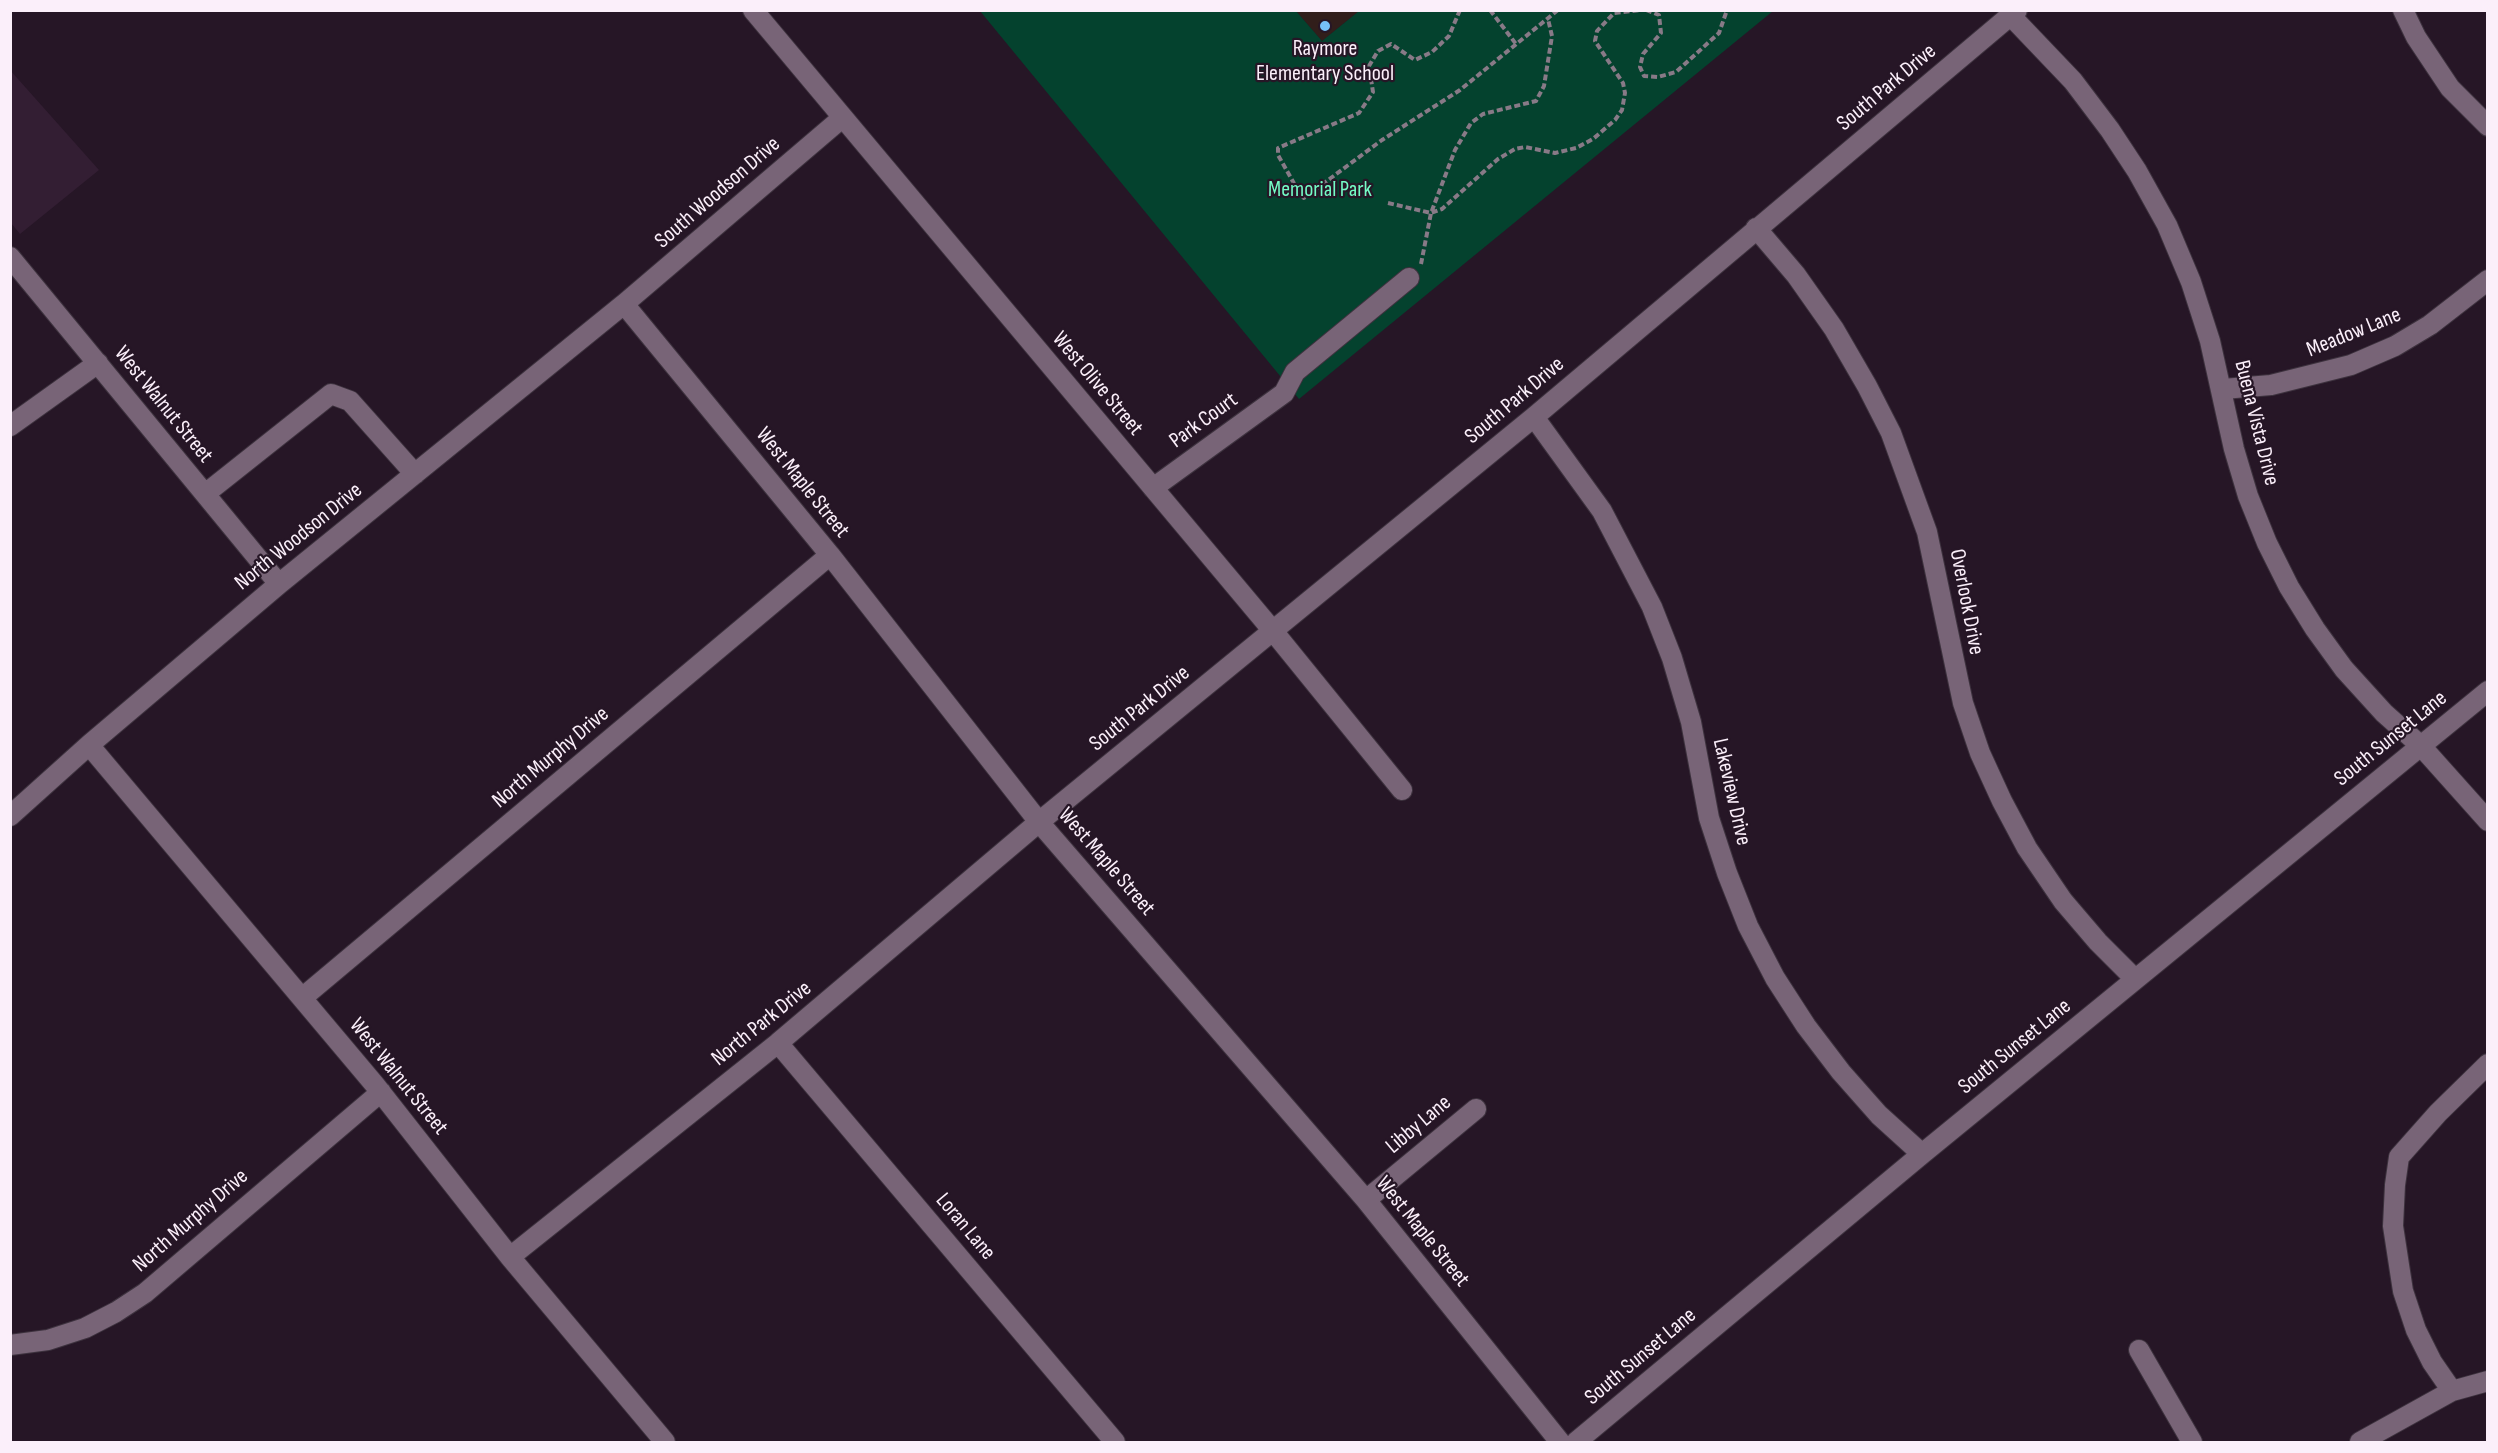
<!DOCTYPE html>
<html>
<head>
<meta charset="utf-8">
<style>
  body { margin:0 }
  #map { position:relative; width:2498px; height:1453px; overflow:hidden; background:#261626; font-family:"Sofia Sans Condensed",sans-serif }
  canvas { display:block }
  .frame { position:absolute; inset:0; border:12px solid #fbeffa; pointer-events:none }
</style>
</head>
<body>
<div id="map">
<canvas width="2498" height="1453"></canvas>
<div class="frame"></div>
</div>
<script>
const context = document.querySelector('canvas').getContext('2d');
context.lineJoin = 'round';
function fillPath(path, color) { context.fillStyle = color; context.fill(path, 'evenodd'); }
const toPath = rows => new Path2D(rows.map(r => 'M' + r).join(''));
function trace(path, color, width, dash) { context.strokeStyle = color; context.lineWidth = width; context.lineCap = dash ? 'butt' : 'round'; context.setLineDash(dash || []); context.stroke(path); }
function write(font, color, halo, rows, align = 'center') {
  context.font = font + ' "Sofia Sans Condensed",sans-serif'; context.lineWidth = 4.5; context.setLineDash([]); context.textBaseline = 'middle'; context.strokeStyle = halo; context.fillStyle = color; for (const [text, x, y, turn = 0] of rows) {
    context.save(); context.translate(x, y); context.rotate((+turn || 0) * Math.PI / 180); context.textAlign = isNaN(turn) ? turn : align; if (halo) context.strokeText(text, 0, 0); context.fillText(text, 0, 0); context.restore();
  }
}
fillPath(toPath([
  [10,70,99,170,20,234,11,223]
]), '#331e33');
fillPath(toPath([
  [1296,11,1359,11,1322,41]
]), '#311e1b');
fillPath(toPath([
  [980,11,1296,11,1322,41,1359,11,1773,11,1299,399]
]), '#04422e');
const minor = toPath([
  [753,10,1273,631,1402,790],
  [2403,10,2416,37,2450,88,2488,126],
  [2011,16,2073,81,2110,130,2137,171,2167,225,2191,282,2210,341,2234,449,2248,496,2267,543,2289,587,2315,629,2344,669,2384,713,2421,746,2488,821],
  [1756,228,1796,275,1834,329,1867,386,1891,433,1927,532,1963,703,1980,753,2002,801,2027,848,2063,901,2098,942,2135,979],
  [10,257,279,584],
  [624,304,830,555,1039,822,1366,1200,1560,1442],
  [2223,389,2271,385,2351,365,2395,346,2430,325,2488,280],
  [1534,417,1602,511,1652,607,1672,658,1691,722,1709,818,1727,873,1748,926,1775,978,1806,1026,1841,1072,1879,1115,1922,1154],
  [10,426,98,363],
  [1153,488,1284,393,1295,372,1409,278],
  [205,494,331,394,350,401,415,474],
  [89,745,375,1085,510,1257,665,1442],
  [10,816,89,745,279,584,624,304,842,118],
  [302,998,830,555],
  [778,1043,1115,1442],
  [1366,1200,1476,1109],
  [510,1257,778,1043,1039,822,1534,417,2017,10],
  [10,1345,48,1340,85,1328,116,1312,145,1293,381,1092],
  [2139,1350,2192,1442],
  [2452,1391,2432,1362,2416,1330,2403,1291,2393,1226,2395,1185,2399,1157,2438,1113,2488,1064],
  [1576,1442,1922,1154,2488,691],
  [2360,1442,2452,1391,2488,1381]
]);
trace(minor, '#3d323e', 22);
trace(toPath([
  [1460,10,1449,36,1432,52,1415,60,1391,44,1378,51,1369,66,1373,92,1359,113,1278,148,1278,155,1300,194,1304,198,1382,140,1460,90,1558,10],
  [1490,10,1516,44],
  [1646,10,1659,15,1661,33,1643,54,1640,67,1644,76,1658,77,1676,72,1719,33,1727,10],
  [1388,203,1431,213,1442,209,1498,159,1515,149,1525,147,1555,153,1576,148,1593,139,1615,120,1622,110,1625,93,1623,83,1595,41,1597,31,1614,13,1642,10],
  [1421,264,1431,213,1455,150,1471,123,1483,114,1536,101,1544,86,1552,36,1548,19]
]), '#887a87', 4, [6, 3]);
trace(minor, '#786477', 20);
for (const [x, y, r, color] of [
  [1325,26,6,"#76c0f7"]
]) { const dot = new Path2D(); dot.arc(x, y, r, 0, 2 * Math.PI); context.fillStyle = color; context.fill(dot); trace(dot, '#261626', 2); }
write('22px', '#fbeffa', '#261626', [
  ["Raymore",1325,49],
  ["Elementary School",1325,74]
]);
write('22px', '#fbeffa', '#261626', [
  ["South Park Drive",1887,88,-40],
  ["South Woodson Drive",718,193,-41],
  ["Meadow Lane",2354,333,-22],
  ["West Olive Street",1097,384,50],
  ["South Park Drive",1515,401,-40],
  ["West Walnut Street",163,405,51],
  ["Park Court",1204,421,-36],
  ["Buena Vista Drive",2256,423,76],
  ["West Maple Street",802,483,51],
  ["North Woodson Drive",299,537,-39],
  ["Overlook Drive",1966,602,79],
  ["South Park Drive",1140,709,-39],
  ["South Sunset Lane",2391,739,-39],
  ["North Murphy Drive",551,758,-40],
  ["Lakeview Drive",1731,792,77],
  ["West Maple Street",1106,862,49],
  ["North Park Drive",762,1024,-39],
  ["South Sunset Lane",2015,1047,-39],
  ["West Walnut Street",398,1077,51],
  ["Libby Lane",1419,1125,-40],
  ["North Murphy Drive",191,1221,-41],
  ["Loran Lane",965,1227,50],
  ["West Maple Street",1422,1232,51],
  ["South Sunset Lane",1641,1357,-40]
]);
write('22px', '#74fcc6', '#261626', [
  ["Memorial Park",1320,190]
]);
</script>
</body>
</html>
